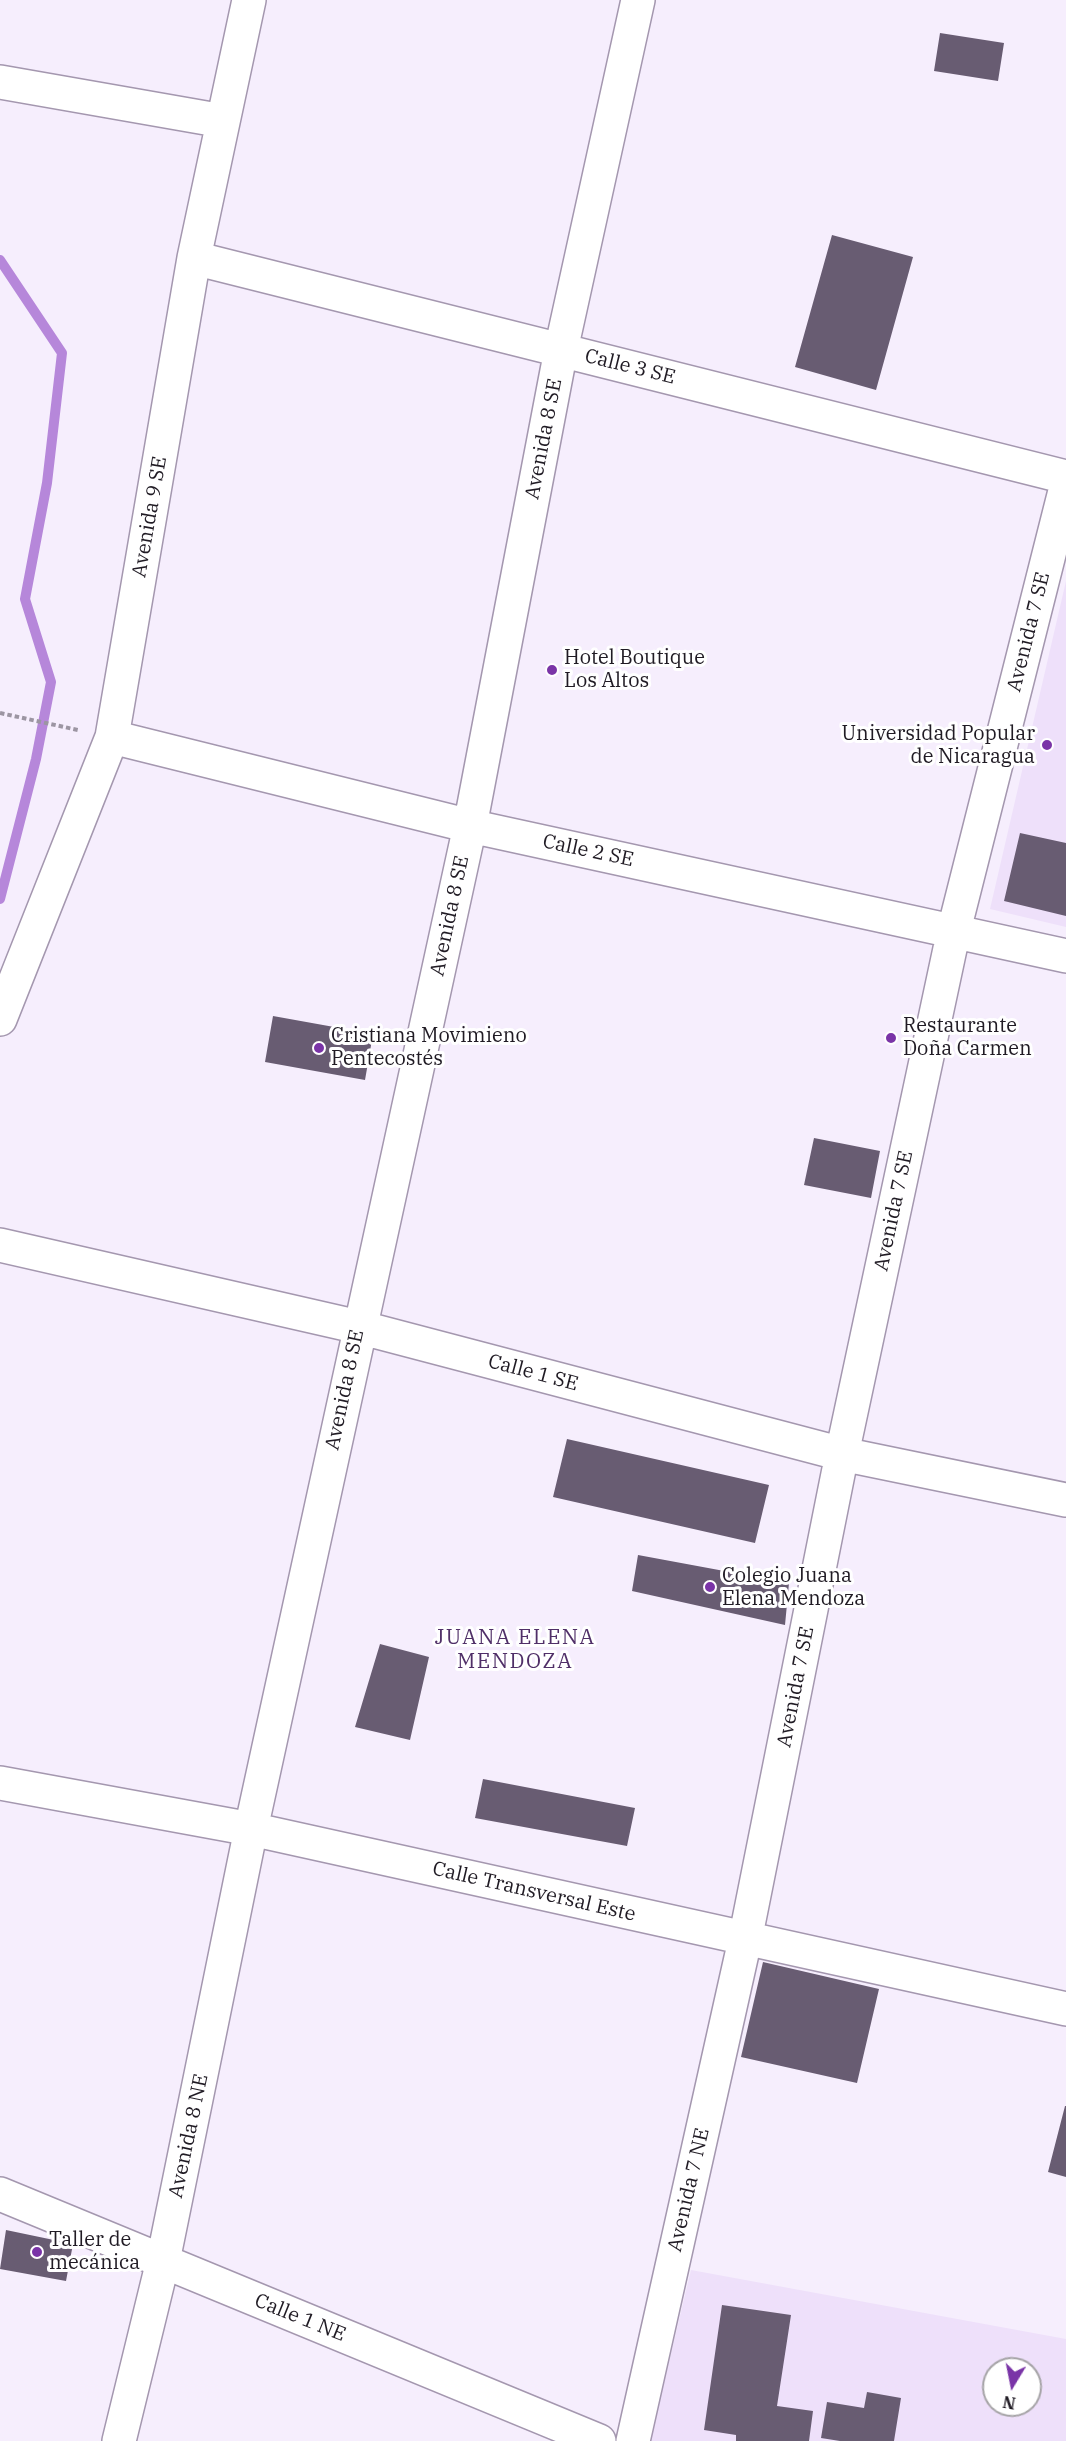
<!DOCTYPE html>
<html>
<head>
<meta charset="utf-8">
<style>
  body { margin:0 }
  #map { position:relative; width:1066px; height:2441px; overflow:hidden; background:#f6eefd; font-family:"IBM Plex Serif",serif }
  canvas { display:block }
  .north { position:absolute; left:982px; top:2357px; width:60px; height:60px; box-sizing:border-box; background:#fff; border:2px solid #a6a4a7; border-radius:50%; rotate:190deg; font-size:16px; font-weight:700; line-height:24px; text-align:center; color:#201b24 }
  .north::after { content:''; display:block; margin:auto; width:21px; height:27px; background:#7a34a7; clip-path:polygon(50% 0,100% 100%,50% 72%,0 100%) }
</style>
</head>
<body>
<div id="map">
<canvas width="1066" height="2441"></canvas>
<div class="north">N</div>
</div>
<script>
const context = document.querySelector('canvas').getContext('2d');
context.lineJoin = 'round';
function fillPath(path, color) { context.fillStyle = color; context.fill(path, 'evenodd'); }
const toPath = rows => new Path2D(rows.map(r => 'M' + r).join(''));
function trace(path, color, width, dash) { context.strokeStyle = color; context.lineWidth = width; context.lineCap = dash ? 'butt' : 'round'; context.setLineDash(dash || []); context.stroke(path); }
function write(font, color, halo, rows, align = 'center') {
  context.font = font + ' "IBM Plex Serif",serif'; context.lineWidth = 6; context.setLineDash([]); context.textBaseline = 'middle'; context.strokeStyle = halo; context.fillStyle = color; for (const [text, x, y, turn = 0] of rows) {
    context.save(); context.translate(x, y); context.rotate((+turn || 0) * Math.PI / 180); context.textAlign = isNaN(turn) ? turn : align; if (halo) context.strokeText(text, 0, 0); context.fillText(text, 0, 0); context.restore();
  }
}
fillPath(toPath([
  [1066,581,1066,927,990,909],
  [691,2270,1066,2339,1066,2441,650,2441],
  [994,2369,1030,2369,1030,2405,994,2405]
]), '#eee0fa');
trace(toPath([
  [0,260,62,353,47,483,25,599,51,682,36,759,0,899]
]), '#b687da', 10);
fillPath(toPath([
  [940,33,1004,43,998,81,934,71],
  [832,235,913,257,876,390,795,367],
  [1020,833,1066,843,1066,916,1004,901],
  [273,1016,373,1034,365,1080,265,1062],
  [814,1138,880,1151,871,1198,804,1185],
  [567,1439,769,1485,755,1543,553,1497],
  [638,1555,789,1583,785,1625,632,1591],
  [380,1644,429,1657,410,1740,355,1727],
  [483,1779,635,1808,627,1846,475,1818],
  [763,1962,879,1989,857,2083,741,2057],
  [1065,2106,1066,2106,1066,2177,1048,2172],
  [6,2230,73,2244,66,2281,0,2269],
  [722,2305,791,2315,777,2406,813,2411,809,2441,736,2441,736,2435,704,2430],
  [867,2392,901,2398,894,2441,840,2441,821,2438,827,2402,864,2408]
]), '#685c72');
const minor = toPath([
  [0,82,223,121],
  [194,258,1066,477],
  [112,737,470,826,1066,956],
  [0,1019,112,737,194,258,249,0],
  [0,1245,359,1327,842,1454,1066,1500],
  [0,1783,251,1829,1066,2009],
  [0,2194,599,2441],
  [119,2441,163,2261,251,1829,470,826,561,350,638,0],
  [633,2441,745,1940,842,1454,954,930,1066,487]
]);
trace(minor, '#a497af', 36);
trace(toPath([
  [0,713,78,730]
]), '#9c95a2', 4, [4.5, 3]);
trace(minor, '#fff', 33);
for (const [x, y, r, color] of [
  [552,670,6,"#7a34a7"],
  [1047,745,6,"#7a34a7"],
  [891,1038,6,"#7a34a7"],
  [319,1048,6,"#7a34a7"],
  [710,1587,6,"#7a34a7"],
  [37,2252,6,"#7a34a7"]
]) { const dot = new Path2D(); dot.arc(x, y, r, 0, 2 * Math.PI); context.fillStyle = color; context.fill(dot); trace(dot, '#fff', 2); }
write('20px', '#201b24', '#fff', [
  ["Calle 3 SE",630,367,14],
  ["Avenida 8 SE",544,439,-79],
  ["Avenida 9 SE",150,517,-80],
  ["Avenida 7 SE",1029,632,-76],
  ["Calle 2 SE",588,851,12],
  ["Avenida 8 SE",450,916,-78],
  ["Avenida 7 SE",894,1211,-78],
  ["Calle 1 SE",533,1373,15],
  ["Avenida 8 SE",345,1390,-78],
  ["Avenida 7 SE",796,1687,-79],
  ["Calle Transversal Este",534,1892,13],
  ["Avenida 8 NE",189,2136,-78],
  ["Avenida 7 NE",689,2190,-77],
  ["Calle 1 NE",300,2318,22]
]);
write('20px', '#201b24', '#fff', [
  ["Hotel Boutique",564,658],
  ["Los Altos",564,681],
  ["Universidad Popular",1035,734,"right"],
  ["de Nicaragua",1035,757,"right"],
  ["Restaurante",903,1026],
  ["Doña Carmen",903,1049],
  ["Cristiana Movimieno",331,1036],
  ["Pentecostés",331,1059],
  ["Colegio Juana",722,1576],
  ["Elena Mendoza",722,1599],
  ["Taller de",49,2240],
  ["mecánica",49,2263]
], 'left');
context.letterSpacing = '1.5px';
write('21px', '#502f68', '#fff', [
  ["JUANA ELENA",515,1638],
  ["MENDOZA",515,1662]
]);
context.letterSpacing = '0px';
</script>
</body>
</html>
